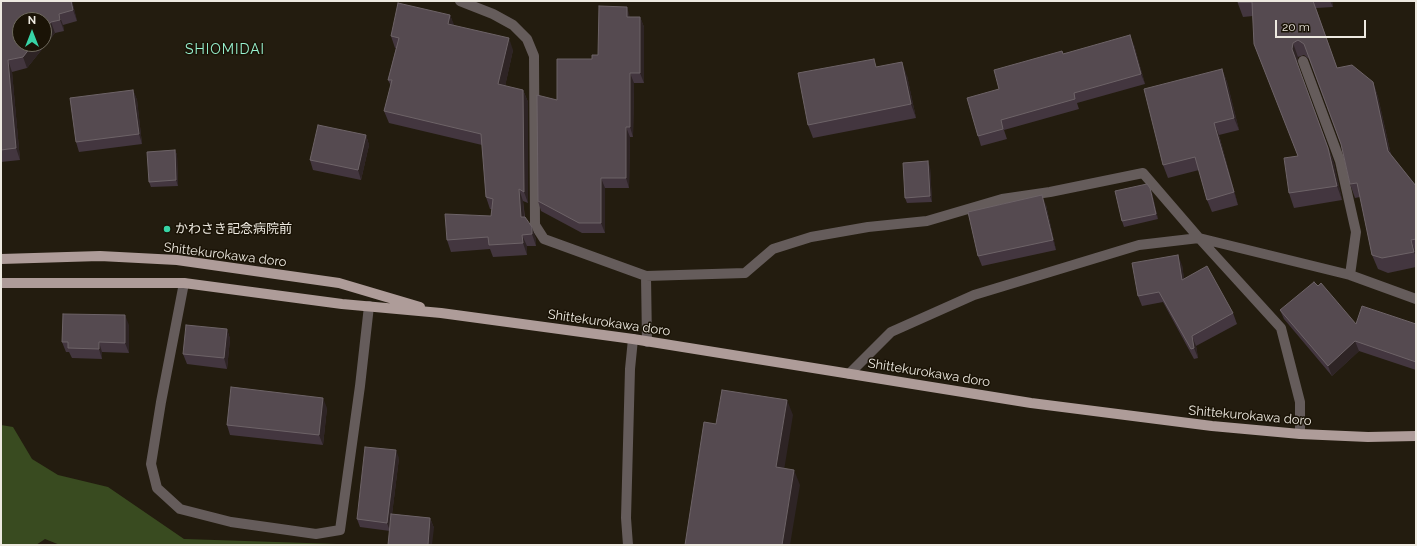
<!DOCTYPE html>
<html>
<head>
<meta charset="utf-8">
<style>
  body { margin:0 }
  #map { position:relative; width:1417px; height:546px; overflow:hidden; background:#231c0f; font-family:Raleway,sans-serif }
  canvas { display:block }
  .frame { position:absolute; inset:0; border:2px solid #ede9e0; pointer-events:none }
  .north { position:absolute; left:12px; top:12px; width:40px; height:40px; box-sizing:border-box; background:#1a1306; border:1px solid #6e695d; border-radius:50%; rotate:0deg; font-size:11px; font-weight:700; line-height:16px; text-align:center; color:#ede9e0 }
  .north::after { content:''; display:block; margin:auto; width:14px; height:18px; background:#37d4a6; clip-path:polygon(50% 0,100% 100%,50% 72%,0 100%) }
  .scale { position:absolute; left:1275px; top:20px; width:91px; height:18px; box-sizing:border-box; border:2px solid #ede9e0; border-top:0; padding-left:5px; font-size:12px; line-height:14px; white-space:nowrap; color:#ede9e0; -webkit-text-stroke:3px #1a1306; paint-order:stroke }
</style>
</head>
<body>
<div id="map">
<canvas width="1417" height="546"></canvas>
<div class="frame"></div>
<div class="north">N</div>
<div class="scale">20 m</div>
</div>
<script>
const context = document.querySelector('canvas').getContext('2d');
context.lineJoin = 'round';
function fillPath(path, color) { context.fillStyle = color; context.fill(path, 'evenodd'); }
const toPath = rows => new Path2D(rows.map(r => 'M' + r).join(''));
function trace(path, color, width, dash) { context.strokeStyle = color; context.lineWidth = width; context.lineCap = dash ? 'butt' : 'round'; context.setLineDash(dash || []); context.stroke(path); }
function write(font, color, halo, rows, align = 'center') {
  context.font = font + ' Raleway,"Noto Sans JP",sans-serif'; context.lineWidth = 3; context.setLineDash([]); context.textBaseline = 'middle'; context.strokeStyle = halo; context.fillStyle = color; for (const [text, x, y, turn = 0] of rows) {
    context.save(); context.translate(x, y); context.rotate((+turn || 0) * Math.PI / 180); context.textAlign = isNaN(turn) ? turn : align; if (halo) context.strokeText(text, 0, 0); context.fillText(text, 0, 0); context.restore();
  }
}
fillPath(toPath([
  [1,425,13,427,32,459,58,475,108,487,184,539,368,545,60,545,45,539,36,545,1,545]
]), '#394b20');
trace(toPath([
  [460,1,493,14,513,25,527,39,534,56,535,225,544,239,646,276,647,342],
  [1303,61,1340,161,1356,232,1350,275],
  [646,276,745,273,773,249,811,237,868,227,927,221,1002,199,1050,192,1143,173,1199,238,1281,328,1300,402,1300,434],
  [184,283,161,402,151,464,157,488,180,509,231,522,316,534,340,530,360,386,369,306],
  [849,374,891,332,974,295,1139,245,1199,238,1350,275,1416,299],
  [628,545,626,518,630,369,633,339]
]), '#655c5b', 10);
trace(toPath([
  [1,259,100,256,177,260,339,283,420,307],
  [1,283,184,283,342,304,441,313,633,339,1031,403,1212,426,1300,434,1368,437,1416,436]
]), '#ae9c99', 10);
fillPath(toPath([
  [1,1,72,1,77,21,63,25,64,31,55,33,27,68,12,72,20,160,1,162],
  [1237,1,1332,1,1333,7,1316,8,1337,68,1373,82,1378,97,1391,155,1416,186,1416,267,1388,273,1378,269,1372,255,1360,197,1355,198,1350,184,1341,145,1309,59,1304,55,1298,57,1297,63,1334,163,1342,200,1294,208,1289,193,1298,156,1254,44,1253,16,1243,17],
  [450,15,454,26,513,50,505,86,523,90,528,102,528,203,523,201,525,217,536,239,536,246,527,246,527,255,493,257,490,249,451,252,447,240,491,216,492,209,490,209,486,197,482,145,389,123,384,111,391,86,388,80,396,48,395,48,391,36],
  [630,17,640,17,644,27,644,83,634,83,633,137,630,137,629,188,605,188,605,233,582,233,541,211,538,201,557,100,592,59,598,55],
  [1134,45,1145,84,1077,103,1079,109,1004,130,1007,139,981,146,978,136,999,89,1063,54],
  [877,67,907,76,916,118,813,138,808,125],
  [1222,69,1227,82,1239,130,1219,135,1238,205,1212,212,1207,200,1199,170,1168,178,1163,165],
  [133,90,137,100,142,144,79,152,76,142],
  [366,135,369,145,361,180,313,170,310,160],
  [175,150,177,155,178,186,151,187,149,182],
  [930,167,932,202,907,203,905,198],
  [1152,193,1158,219,1124,227,1122,221],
  [1046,205,1056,250,982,266,978,256],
  [1182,265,1184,279,1233,313,1237,324,1196,346,1198,358,1194,359,1163,302,1142,306,1138,296],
  [1280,310,1356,324,1416,324,1416,370,1359,351,1332,376,1284,319],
  [129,325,129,353,102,352,102,359,72,358,69,352,66,352,62,342],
  [227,329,230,339,227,369,187,364,183,354],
  [327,408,323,445,230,435,227,425],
  [399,458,392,514,430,518,434,528,390,531,360,527,357,519]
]), '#43363f');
fillPath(toPath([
  [71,1,72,1,77,21,73,10],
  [1330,1,1332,1,1333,7],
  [627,7,630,17,627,17],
  [59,14,63,25,64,31,60,20],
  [450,15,455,27,448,24],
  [640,17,644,27,644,83,640,73],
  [51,22,55,33,27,68,23,57,33,44,44,44,44,31],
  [1130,35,1134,45,1145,84,1141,74],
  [509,38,513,50,503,96,498,84],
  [1293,43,1298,57,1297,63,1292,49],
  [8,60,12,72,20,160,16,148],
  [902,62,907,76,916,118,911,104],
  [1222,69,1227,82,1239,130,1234,118],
  [630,73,634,83,633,137,630,127],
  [1373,82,1378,97,1393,165,1388,151],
  [133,90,137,100,142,144,139,134],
  [523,90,528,102,528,203,524,192],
  [1214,123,1219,135,1238,205,1234,192],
  [626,127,630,137,629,188,626,178],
  [366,135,369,145,361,180,358,170],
  [1328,148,1334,163,1342,200,1337,186],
  [175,150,177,155,178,186,176,180],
  [928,161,930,167,932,202,930,196],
  [601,178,605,188,605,233,601,223],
  [1150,188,1152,193,1158,219,1156,214],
  [519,189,523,201,525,229,521,217],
  [1042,195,1046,205,1056,250,1053,240],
  [532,227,536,239,536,246,532,234],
  [522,235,527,246,527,255,523,243],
  [1411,240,1416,253,1416,257,1414,252],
  [1178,255,1182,265,1186,290,1182,280],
  [125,315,129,325,129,353,125,343],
  [227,329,230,339,227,369,224,358],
  [1192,336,1196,346,1198,358,1194,348],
  [1355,341,1359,351,1332,376,1328,366],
  [99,342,102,352,102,359,99,349],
  [323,398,327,408,323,445,319,435],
  [787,400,793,415,782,483,776,467],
  [396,450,399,458,390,531,387,523],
  [794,470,800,485,790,545,782,545],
  [430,518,434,528,432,545,428,545]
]), '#2e2425');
const building = toPath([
  [1,1,71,1,73,10,59,14,60,20,51,22,44,31,44,20,20,20,20,44,33,44,23,57,8,60,16,148,1,150,1,1],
  [1238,1,1313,1,1337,68,1352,65,1373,82,1388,151,1416,186,1416,239,1411,240,1414,252,1382,258,1372,255,1357,183,1350,184,1341,144,1304,44,1298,40,1293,43,1292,49,1328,148,1337,186,1289,193,1284,158,1298,156,1254,44,1252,2,1238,2,1238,1],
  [398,3,450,15,448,24,509,38,498,84,523,90,524,192,519,189,521,217,525,217,532,227,532,234,522,235,523,243,489,245,488,237,447,240,445,214,491,216,493,199,486,197,481,134,384,111,392,80,388,80,399,38,391,36,398,3],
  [599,6,627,7,627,17,640,17,640,73,630,73,630,127,626,127,626,178,601,178,601,223,579,223,538,201,537,95,557,100,557,59,592,59,592,55,598,55,599,6],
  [1130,35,1141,74,1074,93,1075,99,1001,120,1003,129,978,136,967,98,999,89,994,70,1062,51,1063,54,1130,35],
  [874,59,876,67,902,62,911,104,808,125,798,73,874,59],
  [1222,69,1234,118,1214,123,1234,192,1207,200,1195,157,1163,165,1144,89,1222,69],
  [133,90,139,134,76,142,70,98,133,90],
  [318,125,366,135,358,170,310,160,318,125],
  [175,150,176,180,149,182,147,152,175,150],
  [928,161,930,196,905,198,903,163,928,161],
  [1147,184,1150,188,1156,214,1122,221,1115,191,1147,184],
  [1042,195,1053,240,978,256,968,212,1042,195],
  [1178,255,1182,280,1207,266,1233,313,1192,336,1194,348,1191,349,1159,292,1138,296,1132,263,1178,255],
  [1314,282,1318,286,1321,283,1356,324,1362,306,1416,324,1416,362,1355,341,1328,366,1280,310,1314,282],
  [63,314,125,315,125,343,99,342,99,349,68,348,68,342,62,342,63,314],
  [186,325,227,329,224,358,183,354,186,325],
  [231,387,323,398,319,435,227,425,231,387],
  [722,390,787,400,776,467,794,470,782,545,685,545,704,422,716,424,722,390],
  [365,447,396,450,387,523,357,519,365,447],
  [391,514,430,518,428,545,388,545,391,514]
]);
fillPath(building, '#554a50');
trace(building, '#6d6367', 1);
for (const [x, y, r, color] of [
  [167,229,4,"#37d4a6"]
]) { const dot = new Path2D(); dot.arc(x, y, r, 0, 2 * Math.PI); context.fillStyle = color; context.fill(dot); trace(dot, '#1a1306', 1.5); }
write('13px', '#ede9e0', '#1a1306', [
  ["かわさき記念病院前",175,229]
], 'left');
write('13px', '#ede9e0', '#1a1306', [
  ["Shittekurokawa doro",225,255,7],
  ["Shittekurokawa doro",609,323,8],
  ["Shittekurokawa doro",929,373,9],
  ["Shittekurokawa doro",1250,416,5]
]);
context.letterSpacing = '1px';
write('14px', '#98f3d1', '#1a1306', [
  ["SHIOMIDAI",225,50]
]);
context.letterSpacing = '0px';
</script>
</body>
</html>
